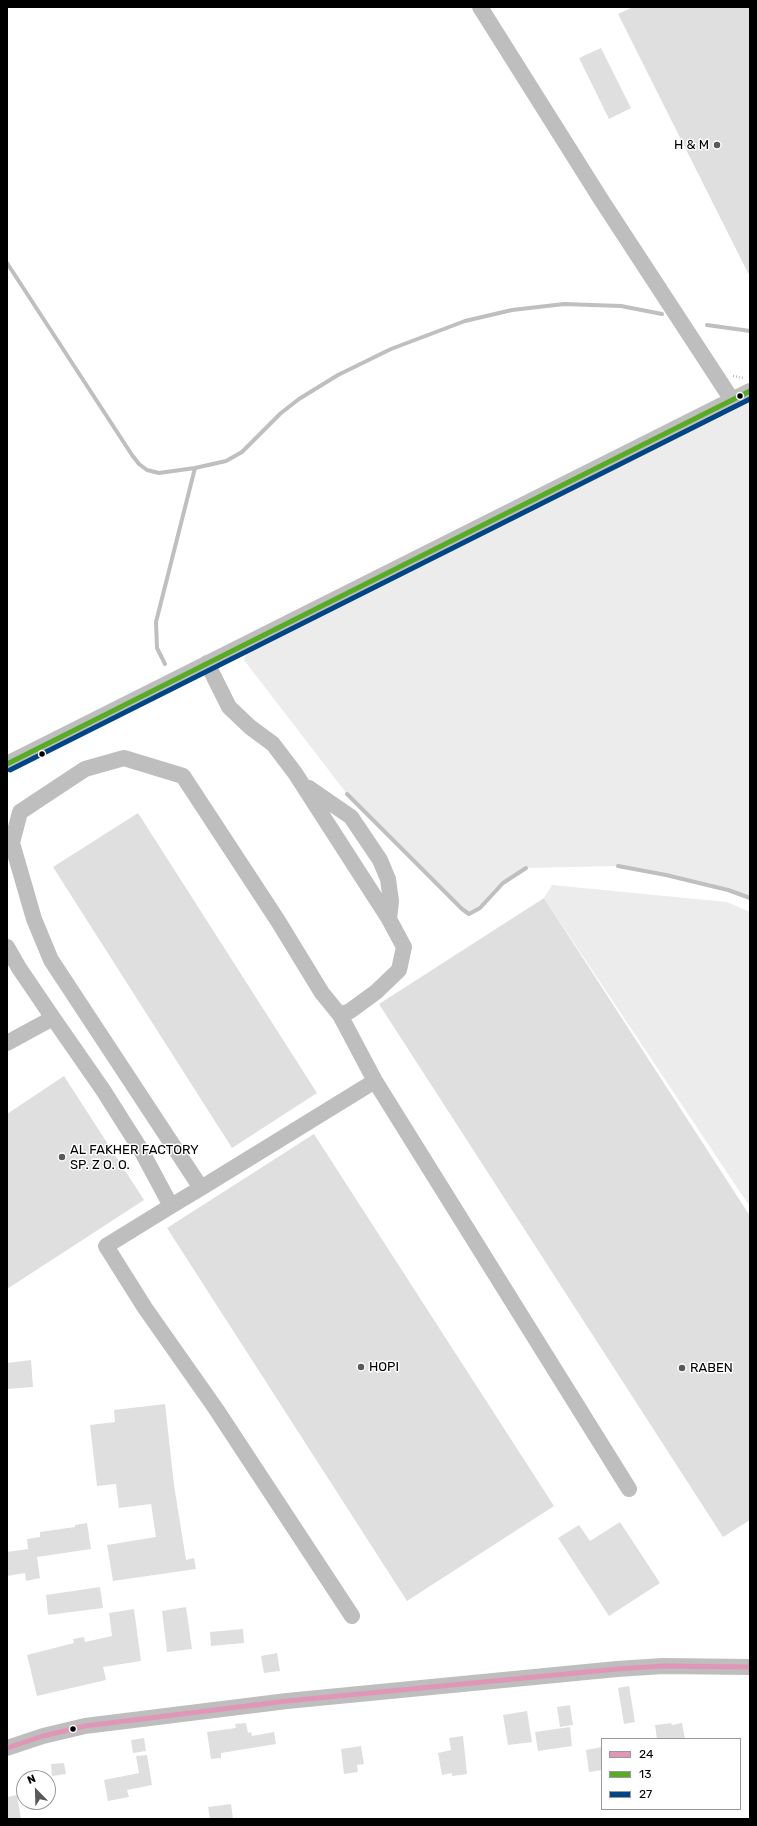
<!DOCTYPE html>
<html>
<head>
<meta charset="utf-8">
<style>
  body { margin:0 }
  #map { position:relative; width:757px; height:1826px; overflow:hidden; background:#fff; font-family:Rubik,sans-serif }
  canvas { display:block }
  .frame { position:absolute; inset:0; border:8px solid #000; pointer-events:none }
  .legend { position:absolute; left:601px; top:1738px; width:140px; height:72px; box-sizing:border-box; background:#fff; border:1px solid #999; margin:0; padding:5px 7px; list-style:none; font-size:12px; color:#000 }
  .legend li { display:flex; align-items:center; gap:8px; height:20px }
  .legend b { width:20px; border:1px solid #999 }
  .north { position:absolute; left:16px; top:1770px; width:40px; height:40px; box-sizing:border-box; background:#fff; border:1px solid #999; border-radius:50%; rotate:337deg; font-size:11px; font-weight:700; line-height:16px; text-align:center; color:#000 }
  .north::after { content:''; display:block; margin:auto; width:14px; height:18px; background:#595959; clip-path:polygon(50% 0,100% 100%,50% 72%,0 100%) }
</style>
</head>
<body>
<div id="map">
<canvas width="757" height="1826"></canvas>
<div class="frame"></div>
<ul class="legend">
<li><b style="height:5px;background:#e097b7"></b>24</li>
<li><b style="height:5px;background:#58ab25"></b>13</li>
<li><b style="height:5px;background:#004586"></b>27</li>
</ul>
<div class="north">N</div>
</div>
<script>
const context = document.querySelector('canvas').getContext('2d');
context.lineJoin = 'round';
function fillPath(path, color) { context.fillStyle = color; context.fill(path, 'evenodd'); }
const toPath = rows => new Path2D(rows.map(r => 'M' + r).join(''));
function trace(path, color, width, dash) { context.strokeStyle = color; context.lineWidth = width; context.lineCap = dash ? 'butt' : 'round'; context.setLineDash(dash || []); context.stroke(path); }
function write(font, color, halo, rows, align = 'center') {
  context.font = font + ' Rubik,sans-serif'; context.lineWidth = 3; context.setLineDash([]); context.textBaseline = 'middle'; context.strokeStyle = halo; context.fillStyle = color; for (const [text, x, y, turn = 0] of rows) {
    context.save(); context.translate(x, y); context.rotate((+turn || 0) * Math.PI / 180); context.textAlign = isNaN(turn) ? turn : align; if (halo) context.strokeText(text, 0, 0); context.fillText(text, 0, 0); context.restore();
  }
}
fillPath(toPath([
  [750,390,750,898,728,890,666,875,618,866,527,868,503,883,480,908,469,914,462,909,347,794,244,660,251,641],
  [552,885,727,902,750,912,750,1207,544,898]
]), '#ececec');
trace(toPath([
  [7,263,132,455,139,464,147,470,159,473,195,468,226,461,242,452,281,413,299,399,338,375,391,349,465,321,512,310,564,304,621,306,662,314],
  [707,325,750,331],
  [165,664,157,648,156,622,195,468],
  [347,794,462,909,469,914,480,908,503,883,526,868],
  [618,866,666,875,728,890,750,898]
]), '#bfbfbf', 4);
fillPath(toPath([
  [633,7,750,7,750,277,618,14],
  [601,48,631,108,609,119,579,58],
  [138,813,317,1093,232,1148,53,867],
  [544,898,750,1216,750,1520,723,1537,379,1004],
  [64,1076,144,1200,7,1289,7,1114],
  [314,1134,554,1506,407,1601,167,1228],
  [31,1360,33,1387,7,1389,7,1363],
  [165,1404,174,1485,186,1560,194,1558,196,1569,113,1581,107,1545,156,1537,151,1504,119,1508,116,1484,97,1486,90,1425,115,1422,114,1410],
  [620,1522,660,1583,609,1616,558,1538,579,1525,590,1541],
  [87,1523,91,1549,37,1557,40,1578,26,1581,25,1573,7,1576,7,1552,28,1549,27,1539,40,1537,40,1532,75,1527,75,1525],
  [100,1587,103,1608,48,1615,46,1595],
  [186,1607,192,1649,167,1652,162,1611],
  [134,1609,141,1661,103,1667,106,1680,37,1696,27,1655,74,1643,73,1639,84,1637,85,1642,112,1636,109,1613],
  [243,1629,244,1643,211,1646,210,1632],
  [277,1653,280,1671,264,1673,261,1656],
  [629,1686,635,1722,624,1724,618,1688],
  [570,1705,573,1725,560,1727,557,1707],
  [527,1711,532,1742,508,1745,503,1715],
  [246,1723,248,1733,251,1732,252,1736,274,1732,276,1744,221,1753,221,1758,211,1759,207,1732,236,1728,235,1724],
  [671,1723,672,1725,682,1723,685,1739,657,1739,655,1725],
  [570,1727,572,1746,538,1751,535,1732],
  [463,1736,467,1774,452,1776,452,1773,442,1775,438,1753,451,1750,449,1738],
  [144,1738,146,1751,133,1753,131,1740],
  [361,1746,364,1764,357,1765,358,1772,344,1774,341,1749],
  [602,1747,602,1770,589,1772,586,1750],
  [147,1755,152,1785,127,1790,129,1797,108,1801,104,1780,139,1773,136,1756],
  [64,1763,66,1774,52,1776,51,1764],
  [17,1795,21,1819,7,1819,7,1797],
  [231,1804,233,1819,210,1819,208,1807]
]), '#dfdfdf');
trace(toPath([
  [733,376,743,378]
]), '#b9b9b9', 2.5, [1, 2]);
trace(toPath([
  [480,7,602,201,732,400],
  [7,764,750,391],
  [309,788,351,817,380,860,388,879,391,901,389,919],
  [7,947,19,968,53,1018,7,1043],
  [53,1018,103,1090,141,1150,171,1206,106,1246,145,1308,216,1409,352,1616],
  [375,1081,629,1489],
  [201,1188,375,1081,340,1015],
  [171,1206,201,1188,51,960,34,919,12,843,20,812,85,769,124,758,183,776,278,921,322,993,340,1015,350,1011,376,992,399,970,404,947,389,919,295,773,273,744,250,727,229,707,207,663],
  [7,1748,43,1736,85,1726,287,1701,617,1669,663,1666,750,1667]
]), '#bebebe', 16);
trace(toPath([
  [7,1748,43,1736,85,1726,287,1701,617,1669,663,1666,750,1667]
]), '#e097b7', 5);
trace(toPath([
  [7,764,750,391]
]), '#58ab25', 5);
trace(toPath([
  [10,770,750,399]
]), '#004586', 5);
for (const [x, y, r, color] of [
  [717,145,4,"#595959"],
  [740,396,3.5,"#000"],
  [42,754,3.5,"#000"],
  [62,1157,4,"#595959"],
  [361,1367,4,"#595959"],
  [682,1368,4,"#595959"],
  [73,1729,3.5,"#000"]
]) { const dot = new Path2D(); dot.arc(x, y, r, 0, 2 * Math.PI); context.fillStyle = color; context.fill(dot); trace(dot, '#fff', 1.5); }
write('13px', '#000', '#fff', [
  ["H & M",709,145,"right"],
  ["AL FAKHER FACTORY",70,1150],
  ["SP. Z O. O.",70,1165],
  ["HOPI",369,1367],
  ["RABEN",690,1368]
], 'left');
</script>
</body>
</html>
